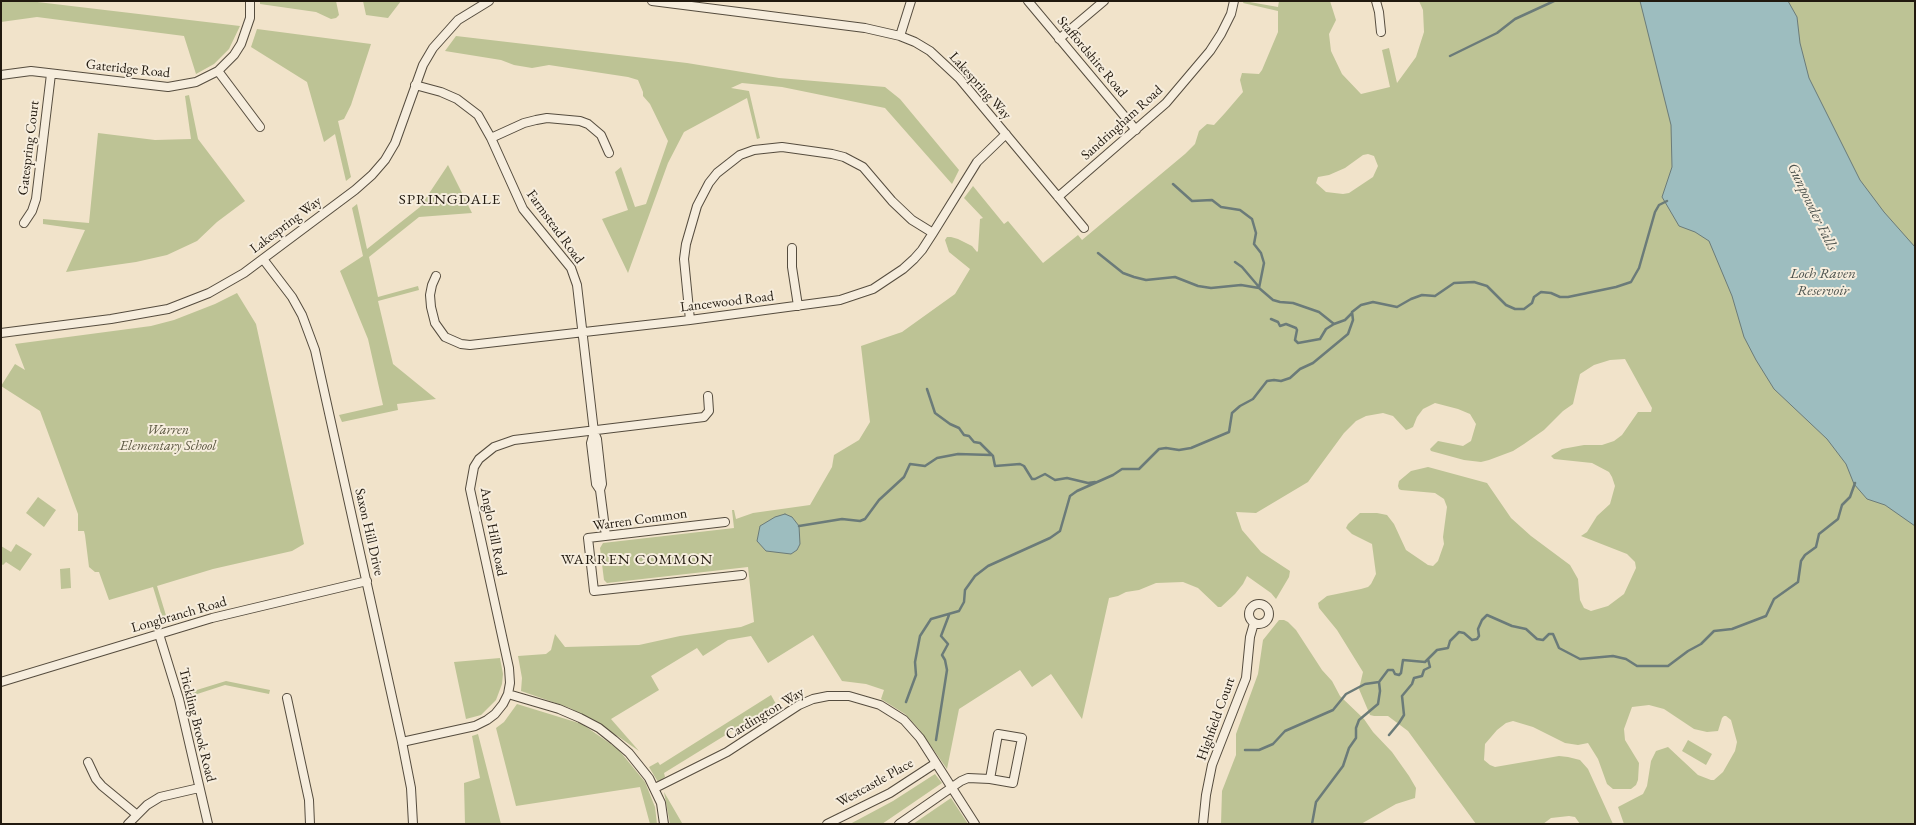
<!DOCTYPE html>
<html>
<head>
<meta charset="utf-8">
<style>
  body { margin:0 }
  #map { position:relative; width:1916px; height:825px; overflow:hidden; background:#f1e3ca; font-family:"EB Garamond",serif }
  canvas { display:block }
  .frame { position:absolute; inset:0; border:2px solid #21190f; pointer-events:none }
</style>
</head>
<body>
<div id="map">
<canvas width="1916" height="825"></canvas>
<div class="frame"></div>
</div>
<script>
const context = document.querySelector('canvas').getContext('2d');
context.lineJoin = 'round';
function fillPath(path, color) { context.fillStyle = color; context.fill(path, 'evenodd'); }
const toPath = rows => new Path2D(rows.map(r => 'M' + r).join(''));
function trace(path, color, width, dash) { context.strokeStyle = color; context.lineWidth = width; context.lineCap = dash ? 'butt' : 'round'; context.setLineDash(dash || []); context.stroke(path); }
function write(font, color, halo, rows, align = 'center') {
  context.font = font + ' "EB Garamond",serif'; context.lineWidth = 4; context.setLineDash([]); context.textBaseline = 'middle'; context.strokeStyle = halo; context.fillStyle = color; for (const [text, x, y, turn = 0] of rows) {
    context.save(); context.translate(x, y); context.rotate((+turn || 0) * Math.PI / 180); context.textAlign = isNaN(turn) ? turn : align; if (halo) context.strokeText(text, 0, 0); context.fillText(text, 0, 0); context.restore();
  }
}
fillPath(toPath([
  [1,1,29,1,240,26,229,49,214,64,196,74,184,36,37,17,1,22],
  [260,1,336,1,339,15,336,18,331,19,316,12,260,4],
  [363,1,401,1,388,18,366,15],
  [1244,1,1278,7,1279,1,1330,1,1336,20,1329,34,1331,51,1342,74,1361,94,1390,87,1382,50,1389,48,1397,83,1416,57,1424,32,1423,10,1419,1,1915,1,1915,824,1624,824,1618,807,1643,794,1647,786,1651,761,1656,751,1668,747,1698,775,1711,780,1714,780,1723,772,1735,751,1737,742,1731,720,1726,716,1724,716,1722,718,1718,731,1707,732,1694,729,1664,709,1649,705,1632,707,1624,729,1625,740,1639,763,1638,780,1636,785,1631,789,1613,789,1607,784,1598,759,1588,743,1578,745,1565,743,1533,727,1513,721,1506,723,1497,730,1485,744,1484,760,1490,765,1495,767,1559,756,1568,757,1580,760,1588,769,1613,824,1580,824,1575,817,1569,816,1551,818,1543,824,1476,824,1408,731,1388,716,1374,716,1370,715,1359,689,1363,672,1337,630,1319,608,1318,603,1327,596,1361,589,1368,587,1371,584,1376,574,1372,544,1352,534,1346,528,1348,524,1360,513,1377,513,1387,515,1394,524,1406,550,1428,565,1433,566,1438,561,1444,544,1443,537,1447,507,1444,499,1435,493,1401,490,1399,489,1398,486,1399,481,1411,471,1428,467,1487,483,1511,518,1531,536,1570,565,1578,579,1580,600,1584,608,1591,611,1608,606,1624,594,1636,568,1635,562,1627,554,1581,536,1587,532,1597,516,1610,504,1615,486,1612,477,1609,472,1592,463,1554,459,1551,456,1562,449,1584,445,1602,445,1614,441,1622,435,1638,412,1651,412,1652,408,1625,359,1610,360,1594,365,1580,374,1573,404,1563,411,1544,430,1524,444,1513,451,1489,460,1481,462,1464,460,1431,451,1430,449,1438,441,1463,446,1471,441,1476,424,1470,414,1458,409,1435,403,1423,409,1417,417,1413,427,1409,429,1406,430,1393,416,1383,413,1366,416,1356,421,1344,433,1308,482,1256,513,1236,512,1242,530,1261,552,1290,571,1289,577,1276,599,1271,593,1247,576,1243,584,1235,594,1221,607,1218,607,1198,588,1183,582,1156,583,1139,590,1126,592,1118,596,1109,598,1082,719,1051,674,1032,687,1020,670,959,709,947,769,919,729,905,714,881,699,884,690,866,684,842,681,813,635,768,663,751,636,728,640,703,656,697,648,651,676,659,690,611,719,639,751,616,735,570,708,521,691,522,678,518,656,546,654,551,650,555,634,565,647,639,645,680,636,741,627,754,622,748,567,607,583,604,580,600,548,603,543,734,528,732,510,734,510,736,519,753,513,810,505,832,467,834,455,859,440,870,422,861,346,902,332,955,294,970,269,949,252,945,240,947,237,951,237,958,239,972,246,977,252,978,251,980,219,983,218,964,198,973,186,1004,224,1008,221,1043,263,1078,235,1082,240,1185,154,1195,144,1199,131,1207,124,1214,125,1225,113,1243,92,1240,80,1242,73,1259,74,1262,70,1278,32,1278,11,1243,3],
  [1368,154,1374,156,1378,166,1373,177,1349,193,1343,194,1326,192,1316,183,1318,177,1329,175,1345,168,1363,155],
  [257,29,371,44,351,105,344,119,338,121,351,177,346,181,335,134,324,142,307,82,251,47],
  [456,36,687,63,779,78,885,87,900,99,959,170,952,184,885,108,782,87,742,83,731,88,749,91,760,138,757,139,747,98,684,132,668,163,628,273,602,219,628,210,615,172,621,167,635,207,646,204,668,141,650,104,643,96,643,92,638,80,628,77,549,65,532,68,514,65,501,60,445,51],
  [189,95,198,139,245,201,217,222,197,241,167,255,136,262,66,272,85,230,43,224,43,219,89,223,98,133,155,140,191,139,185,96],
  [448,165,472,213,419,217,369,257,378,297,418,286,419,290,378,301,393,364,436,399,397,404,398,410,342,422,339,415,383,405,368,339,340,271,363,256,352,208,357,204,367,249,420,207],
  [237,293,256,324,304,544,292,551,213,569,157,586,168,622,164,623,153,587,109,600,99,572,95,572,89,567,85,535,84,531,78,531,78,514,40,411,1,386,15,364,25,370,15,344,151,326,174,320,215,304],
  [38,497,56,510,44,527,26,513],
  [16,544,32,554,20,571,6,562,3,565,1,564,1,546,11,552],
  [70,568,71,588,61,589,60,569],
  [1279,620,1284,620,1288,622,1296,630,1322,670,1332,681,1340,696,1364,719,1373,732,1392,752,1409,776,1416,788,1415,798,1396,804,1361,824,1221,824,1222,791,1236,755,1236,734,1258,674,1263,640],
  [500,658,503,674,502,684,496,700,481,715,466,719,454,662],
  [226,681,270,690,269,694,225,685,188,697,187,693],
  [771,695,776,704,664,773,665,777,658,782,649,767,658,762,660,765],
  [517,704,582,724,618,749,645,782,655,807,657,824,650,824,640,787,516,806,496,728,504,722],
  [478,734,501,824,465,824,464,783,480,778,472,736],
  [1688,740,1712,754,1706,765,1682,751],
  [935,774,942,783,882,824,850,824,893,801],
  [664,792,682,823,682,824,670,824],
  [951,798,968,824,913,824]
]), '#bdc395');
const water = toPath([
  [1640,1,1788,1,1797,17,1800,43,1809,78,1860,180,1884,212,1915,247,1915,526,1885,505,1867,499,1854,484,1846,464,1827,439,1774,389,1756,360,1744,337,1732,296,1709,241,1695,232,1679,226,1665,202,1662,197,1672,167,1671,125,1640,1],
  [785,514,792,517,799,526,800,544,797,550,791,554,766,551,757,541,760,526,775,517,785,514]
]);
fillPath(water, '#9dbdbf');
trace(water, '#6b7b79', 1);
trace(toPath([
  [1450,56,1497,33,1515,19,1554,1],
  [1173,184,1192,201,1212,200,1221,207,1240,210,1252,219,1256,233,1254,244,1261,253,1264,263,1259,288],
  [1098,253,1123,273,1134,277,1146,280,1175,277,1198,286,1211,288,1241,285,1259,288,1273,300,1280,302,1293,303,1319,312,1334,324,1345,320,1352,313],
  [1235,262,1242,267,1259,287],
  [1271,319,1278,322,1280,326,1286,324,1296,328,1297,330,1295,340,1298,343,1320,339,1326,329,1334,324],
  [927,389,935,413,950,424,959,428,964,435,969,436,974,442,980,443,993,456,995,466,1020,464,1024,466,1032,479,1035,479,1045,474,1055,480,1067,478,1088,483,1095,482],
  [799,526,842,519,860,521,865,519,879,500,904,477,910,464,925,466,937,458,958,454,991,455],
  [906,702,916,675,915,662,920,636,931,619,959,611,964,602,965,590,975,576,988,566,1050,538,1060,531,1070,496,1077,491,1113,475,1122,469,1139,469,1159,449,1166,448,1179,450,1191,448,1229,432,1232,413,1240,406,1253,399,1267,381,1274,380,1281,381,1290,378,1300,369,1313,363,1348,334,1353,320,1352,312,1361,305,1373,302,1397,307,1411,299,1422,295,1435,296,1454,283,1474,282,1487,286,1506,305,1515,309,1524,309,1532,303,1534,297,1541,292,1551,293,1560,297,1568,297,1616,287,1631,282,1639,268,1655,212,1659,205,1667,201],
  [1389,735,1399,723,1404,715,1402,696,1412,684,1414,678,1422,676,1424,670,1430,667,1428,659],
  [936,740,947,670,945,660,942,655,948,644,941,636,949,615],
  [1245,750,1259,750,1273,744,1285,731,1333,710,1346,694,1365,684,1379,682,1388,670,1393,670,1395,674,1399,675,1401,673,1403,660,1425,662,1437,650,1448,648,1450,641,1459,632,1464,633,1472,640,1477,639,1479,636,1478,629,1482,620,1487,615,1512,626,1526,629,1537,639,1543,640,1549,634,1553,634,1559,648,1580,659,1613,656,1626,659,1637,666,1668,666,1688,651,1701,644,1714,631,1732,629,1766,616,1774,599,1798,582,1801,561,1805,555,1816,547,1819,534,1838,519,1842,505,1850,497,1855,483],
  [1312,824,1316,802,1343,766,1349,748,1356,738,1356,728,1359,720,1378,704,1380,691,1379,682]
]), '#6b7b79', 2.5);
const street = toPath([
  [652,1,865,28,900,36,915,42,930,51,959,78,1084,228],
  [1028,1,1136,130],
  [1376,1,1379,12,1381,32],
  [900,36,911,1],
  [1059,39,1104,1],
  [218,71,260,127],
  [1,75,31,71,168,87,196,82,218,71,234,55,241,44,250,18,250,1],
  [415,85,441,92,457,99,478,115,491,138,523,209,571,268,577,285,594,432,597,439,602,484,600,490],
  [491,138,524,123,536,120,547,118,580,121,588,124,601,135,609,153],
  [1058,197,1166,103,1210,51,1221,34,1231,14,1234,1],
  [24,223,32,211,36,199,51,74],
  [792,248,792,267,798,306],
  [263,259,292,297,302,315,315,350,402,742,411,788,413,824],
  [436,276,432,285,430,295,431,307,435,323,445,337,461,344,470,345,690,320,840,300,873,289,903,269,914,259,922,250,933,233,977,162,1006,134],
  [690,320,684,259,686,244,697,206,709,183,717,173,740,155,754,150,782,147,832,154,844,157,863,167,892,201,912,220,933,233],
  [1,333,111,319,168,309,209,293,244,273,355,190,372,175,385,160,395,143,423,65,433,48,458,20,489,1],
  [594,432,591,443,596,484,600,490,606,536],
  [725,522,588,538,594,591,742,575],
  '1249 614a10 10 0 1 1 20 0a10 10 0 1 1-20 0Z',
  [159,634,179,699,208,824],
  [1,682,212,618,367,581],
  [508,694,559,709,580,718,599,728,614,740,629,753,649,778,661,803,664,824],
  [287,698,309,800,310,824],
  [402,742,475,726,487,720,495,714,503,704,508,694,510,683,509,668,470,489,474,467,479,459,494,447,514,440,704,417,709,411,708,396],
  [88,762,96,779,102,786,136,814],
  [655,788,727,752,799,705,813,699,828,696,849,696,880,705,904,720,920,738,975,824],
  [128,824,147,805,160,797,199,788],
  [827,824,890,793,936,763],
  [899,824,961,781,968,778,990,779,1013,783,1022,738,998,734,990,779],
  [1203,824,1206,795,1212,765,1246,678,1250,637,1254,623]
]);
trace(street, '#554c3e', 10);
trace(street, '#f6eddd', 8);
write('14px', '#21190f', '#f6eddd', [
  ["Staffordshire Road",1092,57,50],
  ["Gateridge Road",128,69,6],
  ["Lakespring Way",980,86,48],
  ["Sandringham Road",1122,123,-42],
  ["Gatespring Court",29,148,-83],
  ["Lakespring Way",286,225,-37],
  ["Farmstead Road",555,227,54],
  ["Lancewood Road",727,302,-7],
  ["Warren Common",640,520,-8],
  ["Saxon Hill Drive",369,532,77],
  ["Anglo Hill Road",493,532,79],
  ["Longbranch Road",179,615,-16],
  ["Cardington Way",765,714,-31],
  ["Highfield Court",1216,719,-70],
  ["Trickling Brook Road",197,725,76],
  ["Westcastle Place",875,783,-29]
]);
write('italic 14px', '#58543e', '#f6eddd', [
  ["Warren",168,430],
  ["Elementary School",168,446]
]);
context.letterSpacing = '1px';
write('15px', '#21190f', '#f6eddd', [
  ["SPRINGDALE",450,200],
  ["WARREN COMMON",637,560]
]);
context.letterSpacing = '0px';
write('italic 15px', '#4c524d', '#f6eddd', [
  ["Gunpowder Falls",1812,207,64],
  ["Loch Raven",1823,274],
  ["Reservoir",1823,291]
]);
</script>
</body>
</html>
